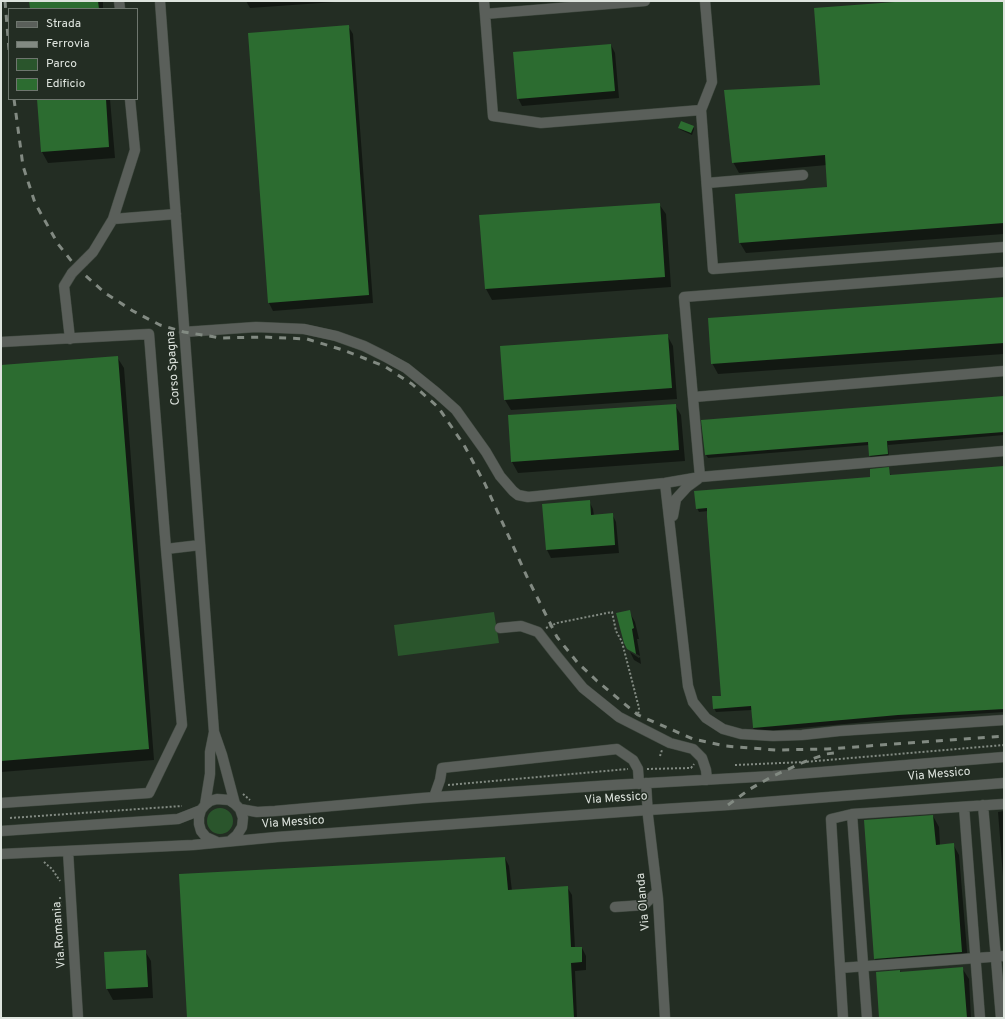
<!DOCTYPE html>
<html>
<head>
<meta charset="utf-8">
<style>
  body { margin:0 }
  #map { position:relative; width:1005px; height:1019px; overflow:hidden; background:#232d23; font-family:Overpass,sans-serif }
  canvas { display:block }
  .frame { position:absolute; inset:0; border:2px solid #dee4de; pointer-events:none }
  .legend { position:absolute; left:8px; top:8px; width:130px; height:92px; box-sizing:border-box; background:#232d23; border:1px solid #6e766e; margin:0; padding:5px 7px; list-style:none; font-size:12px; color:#dee4de }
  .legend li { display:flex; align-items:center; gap:8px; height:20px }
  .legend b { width:20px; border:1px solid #6e766e }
</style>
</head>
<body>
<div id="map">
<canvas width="1005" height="1019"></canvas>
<div class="frame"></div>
<ul class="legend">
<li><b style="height:5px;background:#5a5f5a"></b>Strada</li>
<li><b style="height:5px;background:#828a82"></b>Ferrovia</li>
<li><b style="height:11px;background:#2a552c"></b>Parco</li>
<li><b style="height:11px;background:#2c6c30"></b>Edificio</li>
</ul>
</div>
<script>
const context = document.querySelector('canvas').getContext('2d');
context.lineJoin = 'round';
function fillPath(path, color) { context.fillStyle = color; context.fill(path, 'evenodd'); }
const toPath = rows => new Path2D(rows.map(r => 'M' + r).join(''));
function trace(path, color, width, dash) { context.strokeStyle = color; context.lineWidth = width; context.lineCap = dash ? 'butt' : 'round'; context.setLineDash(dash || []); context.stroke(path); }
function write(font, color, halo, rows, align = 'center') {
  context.font = font + ' Overpass,sans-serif'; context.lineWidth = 3; context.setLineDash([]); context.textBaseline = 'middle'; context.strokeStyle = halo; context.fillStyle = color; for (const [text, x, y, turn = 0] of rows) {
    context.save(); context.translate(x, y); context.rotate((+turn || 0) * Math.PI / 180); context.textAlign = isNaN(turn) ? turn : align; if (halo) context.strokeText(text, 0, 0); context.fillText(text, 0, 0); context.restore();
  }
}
fillPath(toPath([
  [494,612,499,643,398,656,394,625],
  '207 821a13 13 0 1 1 26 0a13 13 0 1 1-26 0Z'
]), '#2a552c');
fillPath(toPath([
  [30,1,103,1,103,9,31,9],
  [246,1,349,1,250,8],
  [921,1,1004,1,1004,234,746,253,740,243,737,195,828,188,827,165,739,173,733,162,821,86],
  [348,26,353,34,373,303,273,311,269,303],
  [611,45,615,53,619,98,522,106,518,98],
  [38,99,110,99,115,158,48,163,42,152],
  [693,127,694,129,692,135,681,130,679,128],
  [659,204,666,214,671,287,492,300,486,289,480,216],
  [1004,298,1004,354,718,374,712,363],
  [667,335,673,346,677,399,511,410,505,400],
  [117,357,124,368,154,760,1,772,1,366],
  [1004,397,1004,435,888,445,889,458,872,460,870,456,869,445,708,458,706,455],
  [675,405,681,415,685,461,518,473,512,462,509,416],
  [1004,467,1004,712,900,719,756,732,753,728,752,710,716,712,714,708,722,697,708,511,699,512,697,508,872,478,888,468,891,476],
  [589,501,593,509,594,516,612,514,616,522,619,553,551,558,547,550],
  [629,611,635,622,639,639,637,639,640,656,628,649],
  [630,652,639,658,640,657,641,664,634,660],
  [1004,811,1004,889,998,812],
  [933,816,939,827,940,845,953,844,959,855,968,963,881,969,875,959],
  [505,858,509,866,512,891,567,887,572,895,575,948,582,948,586,956,586,970,575,971,577,1018,188,1018],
  [145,951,151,961,153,998,113,1000,107,989,105,953],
  [962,968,969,979,971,1018,880,1018,900,971,901,973]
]), '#0007');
fillPath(toPath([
  [29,1,98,1,99,9,30,9],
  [908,1,1004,1,1004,223,739,243,735,194,827,187,825,155,732,163,724,90,820,85,814,8],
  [349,25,369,295,268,303,248,33],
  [611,44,615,91,517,99,513,52],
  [37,99,106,99,109,147,41,152],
  [681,121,694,126,691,133,678,128],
  [660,203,665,277,485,289,479,215],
  [1004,297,1004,343,711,364,708,318],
  [668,334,672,388,504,400,500,346],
  [118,356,149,749,1,761,1,365],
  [1004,396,1004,432,887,441,888,454,869,456,868,442,705,455,701,420],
  [676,404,679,450,511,462,508,415],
  [1004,466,1004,709,898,715,753,728,751,706,713,709,712,696,721,696,707,517,707,508,696,509,694,491,870,477,870,469,889,467,890,475],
  [590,500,591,515,613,513,615,545,546,550,542,504],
  [630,610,634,628,632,629,636,654,627,649,624,643,616,613],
  [933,815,936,845,954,843,962,952,874,959,864,820],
  [505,857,508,890,568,886,571,947,582,947,582,962,571,963,574,1018,187,1018,179,874],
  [146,950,148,987,106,989,104,952],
  [963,967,967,1018,879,1018,876,972,900,970,900,972]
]), '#2c6c30');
const minor = toPath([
  [119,1,120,9],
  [160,1,214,732,222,755,235,804],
  [484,1,485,14,645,1],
  [705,1,712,82,701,110,713,269,1004,247],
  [485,14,493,116,541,123,701,110],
  [707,183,803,175],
  [113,219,135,150,130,99],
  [84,261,93,252,113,219,176,214],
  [1004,272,684,297,700,477,1004,451],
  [184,332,256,327,304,329,336,336,364,346,386,357,406,368,437,393,456,410,486,452,500,476,513,491,518,495,528,497,665,483,700,477],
  [70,339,64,286,72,273],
  [1,342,149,334,166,549,182,725,149,793,1,803],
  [694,397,1004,371],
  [665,483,688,686,693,702,706,718,723,729,741,734,773,736,802,735,839,731,1004,720],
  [673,516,676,499,687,487,698,479],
  [166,549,200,545],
  [500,628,521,626,538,632,556,655,583,688,619,717,670,743,693,749,702,758,706,770,707,780],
  [646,783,648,816,658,899,665,1018],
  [434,797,440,780,442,768,617,749,633,760,638,769,639,784],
  [205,805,210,774,210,752,214,732],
  [983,805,1001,1018],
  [964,807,980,1018],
  [240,809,257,812,275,811,422,798,613,785,773,776,1004,757],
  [852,814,867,1018],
  [1,831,178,819,201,810],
  [217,842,206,837,201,831,199,824,199,817,201,810,205,805,210,801,217,799,229,800,235,804,240,809,243,818,242,827,237,835,230,841],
  [68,851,78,1018],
  [1,854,193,845,277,837,648,810,728,805,1004,783],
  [615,907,644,905,657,892],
  [840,968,1004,956],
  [843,1018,831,819,852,814,1004,804]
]);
trace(minor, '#414a41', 11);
trace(toPath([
  [546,628,557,623,612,612,616,631,622,642,639,708,638,716],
  [660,756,662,750],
  [735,765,804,762,1004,745],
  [647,769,691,768,694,764],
  [448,785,628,769],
  [243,794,250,800],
  [10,818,182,806],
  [44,862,52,869,60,881],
  [60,897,63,953]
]), '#838b83', 2, [2, 2]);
trace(minor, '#5a5f5a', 10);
trace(toPath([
  [5,1,9,50],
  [14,99,23,166,35,203,58,244,77,268,105,293,133,311,160,325,184,332,221,338,264,337,307,339,343,350,384,366,412,384,438,407,464,445,485,484,528,579,557,637,577,662,597,681,638,715,693,739,725,746,776,750,827,749,1004,736],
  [728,805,750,789,773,776,804,762,826,754,834,753]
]), '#828a82', 3, [7, 7]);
const minorBridge = toPath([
  [72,273,84,261]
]);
trace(minorBridge, '#414a41', 11, []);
trace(minorBridge, '#5a5f5a', 10);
write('12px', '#dee4de', '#232d23', [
  ["Corso Spagna",174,368,-94],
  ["Via Messico",939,775,-5],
  ["Via Messico",616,799,-4],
  ["Via Messico",293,823,-4],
  ["Via Olanda",644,902,-95],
  ["Via Romania",60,935,-94]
]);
</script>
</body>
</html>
